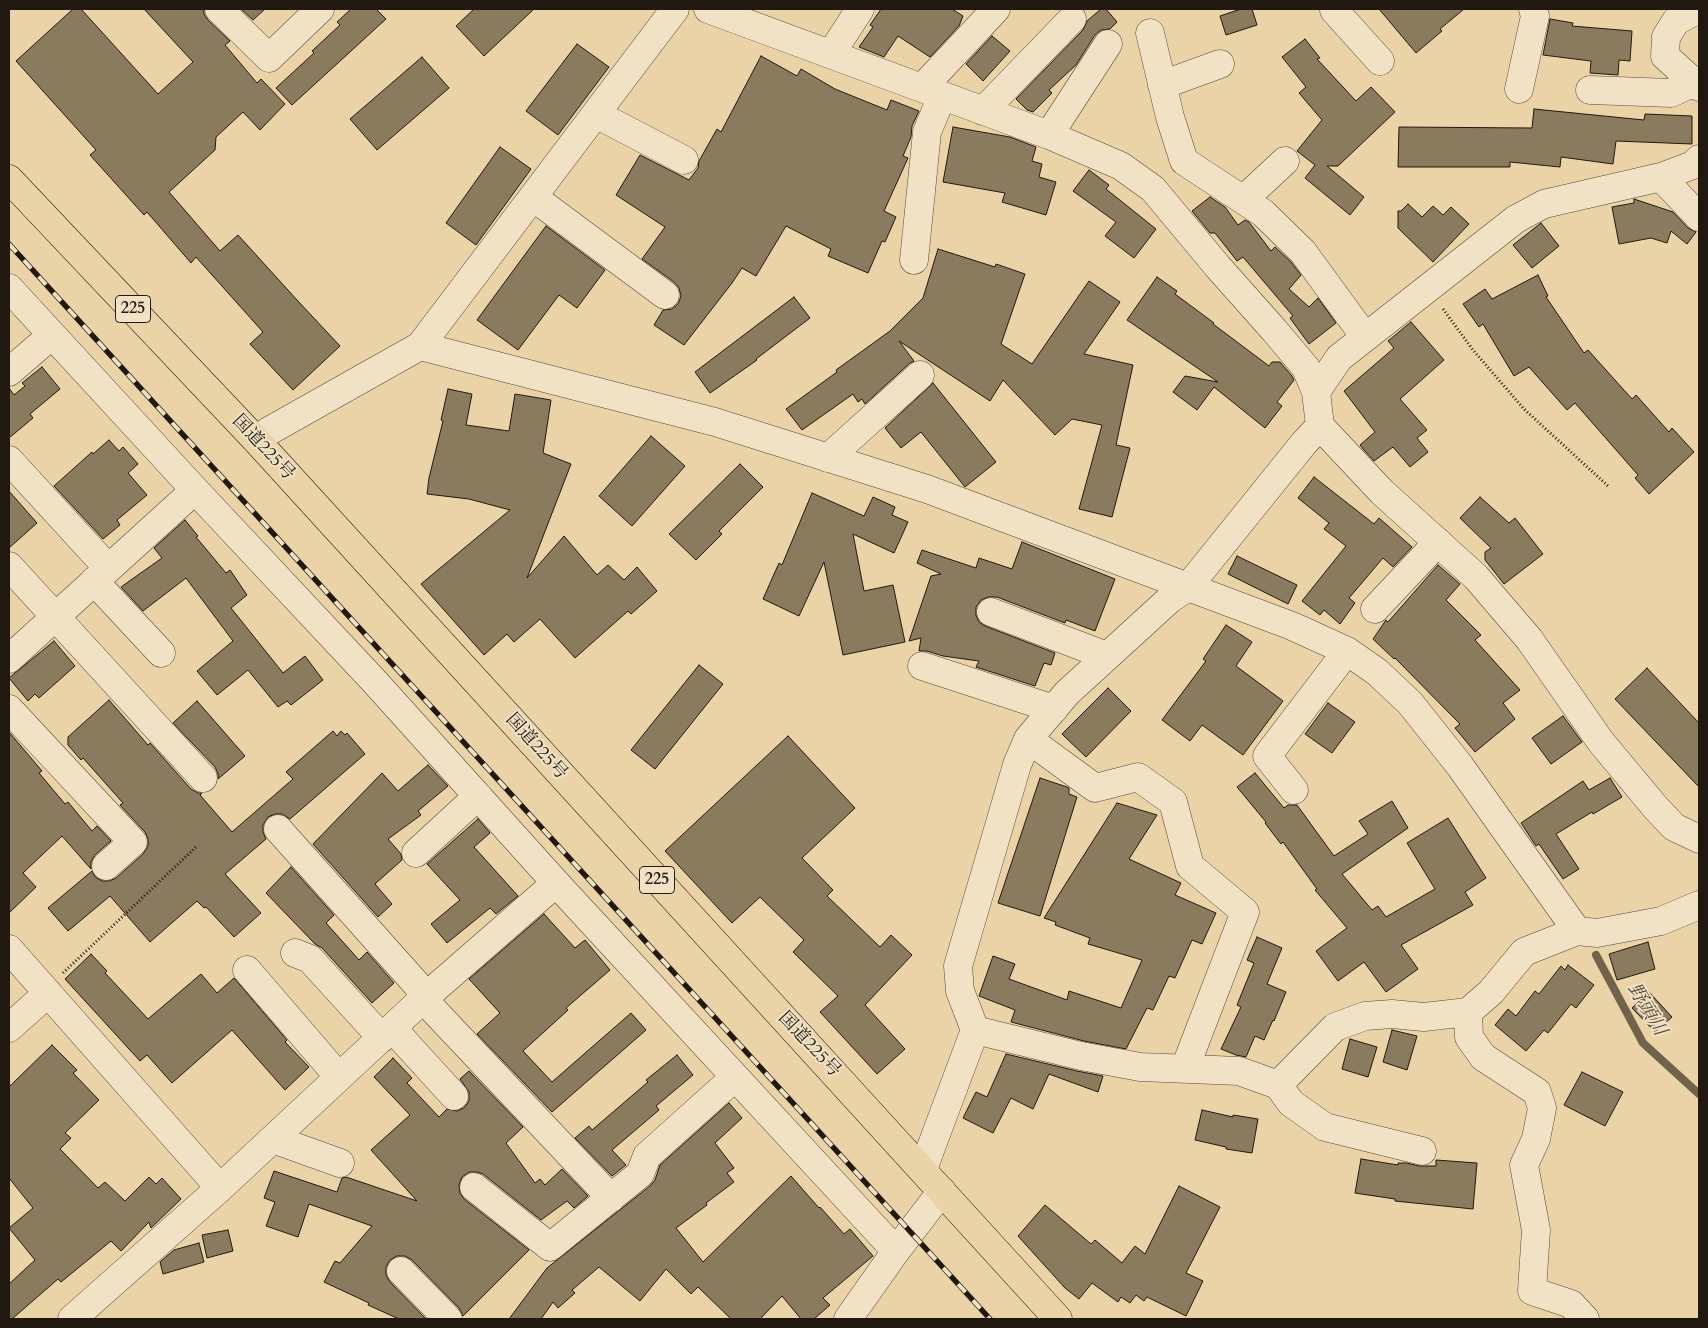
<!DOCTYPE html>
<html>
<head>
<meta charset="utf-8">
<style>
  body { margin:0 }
  #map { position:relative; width:1708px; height:1328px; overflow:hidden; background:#ead3a7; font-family:Cardo,serif }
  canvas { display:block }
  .frame { position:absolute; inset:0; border:10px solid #21190f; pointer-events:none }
</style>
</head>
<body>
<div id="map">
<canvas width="1708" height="1328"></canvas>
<div class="frame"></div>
</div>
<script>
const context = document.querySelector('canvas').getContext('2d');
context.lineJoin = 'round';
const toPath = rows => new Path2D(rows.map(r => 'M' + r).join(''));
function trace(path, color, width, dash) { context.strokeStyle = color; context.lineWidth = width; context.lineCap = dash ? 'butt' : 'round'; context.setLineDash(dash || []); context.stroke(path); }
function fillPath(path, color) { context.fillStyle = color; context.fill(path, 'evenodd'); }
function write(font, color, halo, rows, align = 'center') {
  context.font = font + ' Cardo,"Noto Serif JP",serif'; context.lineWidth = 4; context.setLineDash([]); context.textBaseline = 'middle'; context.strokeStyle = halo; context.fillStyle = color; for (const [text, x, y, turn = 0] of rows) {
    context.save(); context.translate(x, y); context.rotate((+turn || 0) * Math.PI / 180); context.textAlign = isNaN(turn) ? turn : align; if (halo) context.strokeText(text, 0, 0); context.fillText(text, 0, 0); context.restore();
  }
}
trace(toPath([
  [1596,955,1643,1043,1699,1094]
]), '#71634b', 8);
const building = toPath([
  [73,9,81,9,158,94,193,62,144,9,204,9,204,14,208,20,230,41,225,45,257,83,261,79,285,104,260,130,243,112,216,137,215,150,169,192,220,251,238,235,297,300,340,346,293,390,250,344,263,332,196,257,191,263,147,212,144,215,90,155,96,150,16,61,73,9],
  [241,9,265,9,253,20,241,9],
  [351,9,376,9,386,19,292,105,276,88,314,53,312,51,340,25,337,22,351,9],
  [474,9,534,9,484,56,456,26,474,9],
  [881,9,952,9,963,16,959,26,930,57,898,36,884,57,859,47,873,27,870,25,881,9],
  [1101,9,1106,9,1117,22,1110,29,1101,30,1095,35,1076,65,1049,90,1052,93,1033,112,1027,110,1016,99,1083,30,1087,21,1101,9],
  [1241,9,1252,9,1257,25,1226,35,1220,16,1241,9],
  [1379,9,1464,9,1440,29,1442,31,1416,53,1379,9],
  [1550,19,1573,23,1572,26,1632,31,1630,61,1619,60,1618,75,1590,73,1591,61,1543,55,1550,19],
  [992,36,1010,51,983,81,966,64,992,36],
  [1305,39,1320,58,1317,59,1356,101,1371,87,1395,112,1338,166,1327,166,1364,197,1350,215,1305,178,1315,165,1297,151,1322,120,1299,93,1306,87,1282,57,1305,39],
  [577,44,609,67,558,135,526,111,577,44],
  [761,56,797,76,801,69,835,89,887,110,891,100,919,111,912,126,911,137,903,156,908,158,884,211,896,217,885,242,882,241,868,273,828,256,831,249,786,226,756,276,742,268,732,283,684,345,654,325,663,310,672,309,678,304,681,296,679,288,674,282,642,259,665,227,616,195,640,155,689,180,698,168,699,161,717,129,721,132,761,56],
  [422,57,449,88,377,150,350,119,422,57],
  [1534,109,1644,120,1645,114,1692,116,1692,144,1616,141,1613,164,1561,157,1560,167,1510,162,1510,167,1398,167,1399,127,1532,128,1534,109],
  [953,127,1010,137,1036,147,1032,161,1042,164,1039,177,1056,182,1046,215,1002,202,1005,193,943,182,953,127],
  [500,147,531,169,476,245,446,223,500,147],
  [1089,170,1109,185,1106,189,1156,229,1134,258,1105,236,1116,222,1073,191,1089,170],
  [1210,197,1225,207,1238,225,1245,220,1249,222,1271,251,1275,247,1291,262,1301,275,1289,289,1309,307,1318,298,1336,323,1309,344,1290,318,1293,316,1243,257,1237,261,1215,233,1210,233,1192,211,1210,197],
  [1634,199,1673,212,1688,228,1696,232,1687,244,1671,231,1667,243,1651,238,1619,244,1612,207,1634,203,1634,199],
  [1408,204,1422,217,1433,206,1443,215,1451,207,1469,224,1433,262,1398,228,1398,211,1401,211,1408,204],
  [1541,223,1559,246,1532,268,1513,245,1541,223],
  [546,226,605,270,577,308,559,295,518,350,477,320,546,226],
  [938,249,995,267,996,264,1025,274,1001,344,1032,364,1089,281,1120,302,1084,354,1133,365,1116,445,1130,448,1112,517,1079,509,1102,425,1072,419,1055,435,1003,380,990,401,899,341,914,361,910,363,865,404,862,399,858,402,853,394,802,430,786,409,837,372,836,370,890,331,923,298,938,249],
  [1538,275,1548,296,1546,297,1584,353,1588,350,1632,399,1636,395,1669,432,1672,428,1694,452,1649,494,1635,478,1638,475,1575,403,1567,410,1529,367,1514,376,1483,324,1479,327,1463,304,1485,289,1492,299,1538,275],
  [1157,277,1177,291,1175,294,1214,323,1213,324,1269,366,1272,362,1280,362,1292,376,1294,380,1277,402,1282,406,1265,428,1214,387,1197,410,1173,392,1185,376,1218,382,1127,320,1157,277],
  [794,297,810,318,756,359,757,360,710,393,695,372,794,297],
  [1411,322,1444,360,1400,399,1427,430,1417,438,1428,452,1410,467,1393,447,1374,461,1364,450,1360,445,1375,432,1344,391,1394,348,1388,341,1411,322],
  [42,367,60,389,30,414,33,418,9,438,9,388,14,395,25,386,22,383,42,367],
  [933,383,996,462,965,487,921,432,901,448,885,428,933,383],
  [448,389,472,394,466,425,509,431,515,394,551,400,543,453,571,464,527,578,564,536,597,575,608,565,624,580,637,567,657,591,631,614,628,611,575,658,540,619,514,642,507,634,484,655,421,584,510,510,469,499,427,494,429,478,443,421,441,420,448,389],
  [651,436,685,466,632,526,599,496,651,436],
  [109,440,119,451,123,447,138,464,128,473,147,495,117,520,120,525,103,539,54,486,92,452,93,454,109,440],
  [740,464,763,487,719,531,722,534,696,560,669,534,740,464],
  [1314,477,1374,524,1379,518,1412,547,1393,567,1383,558,1349,598,1355,603,1340,624,1324,610,1320,615,1302,601,1346,546,1324,529,1329,523,1298,498,1314,477],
  [9,491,37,523,9,548,9,491],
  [812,493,864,516,873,497,895,507,892,515,908,522,894,553,853,534,864,591,893,585,905,642,843,655,824,562,799,616,763,599,779,563,782,565,812,493],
  [1480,497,1509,523,1515,518,1543,554,1504,584,1485,560,1485,552,1491,548,1460,518,1480,497],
  [185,520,198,536,196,537,226,573,230,570,247,595,231,608,283,673,305,656,323,680,291,705,287,701,278,707,248,670,217,695,197,671,233,641,186,578,143,611,121,587,162,558,154,548,185,520],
  [1022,542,1115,579,1095,631,1066,620,1065,623,997,597,988,597,981,600,976,607,976,615,979,622,985,626,1055,653,1051,665,1044,663,1035,686,976,667,979,661,943,656,927,651,919,651,921,638,909,641,931,576,941,574,917,563,922,550,976,568,979,558,1012,569,1022,542],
  [1237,556,1297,585,1288,604,1228,574,1237,556],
  [1438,565,1460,584,1446,600,1481,635,1475,640,1520,690,1503,703,1515,719,1475,752,1455,728,1460,724,1395,658,1394,659,1373,639,1386,620,1388,622,1438,565],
  [1226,625,1252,642,1236,666,1283,701,1243,755,1202,725,1190,741,1162,720,1206,661,1203,659,1226,625],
  [54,641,75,666,39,698,35,694,28,701,9,678,54,641],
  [699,665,723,684,655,769,631,750,699,665],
  [1647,668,1699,723,1699,787,1615,699,1647,668],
  [1108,688,1131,711,1086,757,1062,734,1108,688],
  [109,700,148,745,150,743,191,789,198,793,202,793,200,795,232,832,293,779,286,772,333,731,337,736,341,731,345,735,347,733,365,754,290,819,282,814,275,814,268,817,263,825,263,832,266,839,225,874,261,913,234,937,206,907,204,908,197,901,150,942,110,896,68,931,48,908,92,871,95,877,102,881,109,881,116,878,143,854,148,846,148,839,145,832,120,805,123,803,83,758,81,760,68,745,68,737,109,700],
  [197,701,245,756,218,779,218,774,215,767,173,723,197,701],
  [1328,703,1355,722,1332,753,1305,734,1328,703],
  [1563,716,1582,742,1551,764,1532,738,1563,716],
  [9,732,42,771,39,773,65,804,68,802,92,831,97,826,111,841,95,855,91,862,91,869,62,836,23,873,36,887,9,913,9,732],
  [788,736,855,808,802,858,833,890,827,896,880,947,891,935,912,955,865,1005,905,1049,877,1074,820,1012,838,996,793,952,804,940,760,897,732,923,665,851,788,736],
  [428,765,448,786,418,811,421,815,388,839,401,854,402,860,375,884,392,904,378,917,313,844,382,773,398,791,428,765],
  [1255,773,1284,808,1288,805,1297,805,1334,856,1368,834,1359,821,1392,801,1408,828,1342,874,1372,910,1378,906,1386,917,1435,889,1407,843,1448,818,1486,878,1465,892,1473,905,1401,945,1418,969,1386,992,1364,962,1338,981,1316,951,1347,928,1315,890,1317,889,1283,842,1281,844,1265,823,1266,822,1237,787,1255,773],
  [1040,778,1067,787,1069,788,1069,794,1077,797,1040,916,998,903,1040,778],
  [1610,778,1622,797,1593,814,1592,812,1556,834,1579,869,1563,879,1539,844,1536,846,1521,823,1583,781,1589,790,1610,778],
  [1117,803,1157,815,1129,859,1181,883,1175,895,1216,913,1202,944,1192,940,1175,978,1169,976,1153,1010,1147,1008,1126,1049,1084,1041,1011,1022,1015,1010,979,996,993,956,1015,964,1009,979,1067,1000,1069,991,1121,1008,1142,960,1088,944,1090,938,1055,925,1056,922,1044,918,1117,803],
  [478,819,490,833,474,847,518,896,496,914,490,908,447,943,431,924,460,900,427,864,478,819],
  [291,867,334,915,326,923,359,960,367,952,394,983,372,1003,322,948,315,944,266,893,291,867],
  [544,914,575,948,585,940,610,970,566,1008,568,1010,523,1051,552,1082,631,1013,646,1030,552,1112,477,1034,500,1013,469,979,544,914],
  [1257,937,1282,948,1267,984,1286,992,1274,1021,1273,1020,1264,1040,1255,1036,1246,1057,1236,1055,1221,1049,1241,1007,1237,1005,1254,963,1247,960,1257,937],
  [1648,942,1655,969,1617,980,1609,954,1648,942],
  [91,954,107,971,105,973,148,1019,201,974,217,993,234,978,287,1040,285,1042,309,1067,285,1090,232,1030,172,1083,147,1055,140,1061,65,979,91,954],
  [1568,965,1594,985,1576,1008,1571,1004,1548,1033,1544,1030,1526,1051,1495,1025,1508,1009,1516,1016,1535,991,1539,994,1561,966,1565,970,1568,965],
  [1649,992,1672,1017,1655,1032,1632,1008,1649,992],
  [1392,1030,1417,1036,1407,1070,1383,1062,1392,1030],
  [1350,1039,1377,1047,1368,1077,1342,1069,1350,1039],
  [52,1045,77,1070,73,1073,99,1100,65,1133,71,1138,60,1149,98,1188,105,1182,125,1201,149,1177,156,1184,162,1178,181,1199,151,1228,149,1222,121,1251,111,1241,61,1282,58,1279,12,1319,9,1319,9,1284,35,1260,9,1228,33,1208,9,1178,9,1087,52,1045],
  [1006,1054,1077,1071,1103,1076,1098,1092,1049,1074,1033,1109,1011,1098,993,1133,963,1118,976,1092,987,1097,1006,1054],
  [677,1055,693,1075,656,1106,659,1110,612,1150,626,1165,612,1176,575,1138,589,1126,592,1130,648,1082,646,1080,677,1055],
  [393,1058,412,1078,407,1083,439,1117,447,1109,457,1111,464,1108,469,1101,469,1092,460,1079,469,1071,523,1127,506,1143,535,1183,540,1179,545,1185,562,1169,588,1196,574,1208,567,1201,541,1220,483,1174,477,1172,469,1172,462,1177,459,1185,460,1193,464,1199,529,1250,463,1316,459,1308,412,1260,405,1256,397,1256,390,1260,386,1267,386,1275,390,1282,426,1319,399,1319,368,1305,369,1303,324,1282,335,1261,340,1263,372,1226,309,1204,298,1237,266,1226,275,1202,264,1198,274,1171,337,1192,342,1178,346,1177,417,1201,371,1150,410,1115,374,1077,393,1058],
  [1582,1072,1623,1092,1605,1126,1564,1105,1582,1072],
  [729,1103,742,1118,715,1143,734,1168,727,1173,734,1182,706,1203,707,1205,676,1228,703,1262,791,1176,819,1208,820,1207,844,1234,850,1229,873,1256,823,1298,830,1305,814,1319,801,1319,782,1296,760,1319,731,1319,698,1287,691,1294,666,1269,640,1301,599,1267,572,1290,575,1293,558,1308,553,1302,541,1319,509,1319,547,1268,650,1186,655,1180,660,1165,729,1103],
  [1202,1110,1233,1117,1233,1115,1258,1119,1252,1153,1226,1149,1226,1147,1195,1140,1202,1110],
  [1361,1159,1398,1165,1398,1163,1407,1163,1419,1166,1436,1166,1436,1160,1477,1163,1473,1209,1395,1201,1395,1199,1355,1193,1361,1159],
  [1179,1186,1220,1207,1186,1273,1203,1281,1186,1316,1147,1297,1144,1301,1136,1295,1130,1303,1121,1297,1118,1302,1092,1283,1079,1299,1065,1288,1018,1236,1045,1205,1091,1244,1095,1240,1122,1263,1135,1246,1145,1254,1179,1186],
  [228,1230,233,1251,207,1258,202,1235,228,1230],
  [199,1243,204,1262,163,1274,160,1262,174,1250,199,1243]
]);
fillPath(building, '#8a7a5e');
trace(building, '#21190f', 1);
const minor = toPath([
  [219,9,269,58,320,9],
  [708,9,1049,135,1121,166,1153,189,1218,267,1274,330,1306,368,1316,392,1320,426,1382,492,1476,577,1529,639,1601,742,1656,808,1674,827,1699,839],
  [1336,9,1334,10,1380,61],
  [1699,9,1676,21,1666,37,1665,56,1699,87],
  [1150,33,1170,117,1184,161,1263,213,1303,252,1365,337],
  [831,54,860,9],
  [1162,85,1220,64],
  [922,88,996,9],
  [1519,89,1535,16,1533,9],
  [1590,90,1671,93,1694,82],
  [983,111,1072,19],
  [596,114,684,160],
  [1049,135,1108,44],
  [1661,177,1699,217],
  [533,197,665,295],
  [1243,200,1285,161],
  [914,260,927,132,942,96],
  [9,288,195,490,375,682,556,883,896,1251],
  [420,346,675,9],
  [9,372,52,335],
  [1316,392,1339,358,1516,219,1544,204,1661,177,1693,165,1699,159],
  [256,440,269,431,420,346,715,422,927,489,1292,626,1347,651,1377,672,1410,703,1460,766,1577,931,1597,933,1661,921,1699,905],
  [828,458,920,375],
  [9,460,108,568],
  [9,566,203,778],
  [94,581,161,653],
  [1375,609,1438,542],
  [991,612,1107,656],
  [9,659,195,490],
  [922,666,1054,709],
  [9,709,133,842,106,866],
  [1028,739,1095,788,1138,777,1173,802,1190,866,1245,912,1185,1068],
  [1294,790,1267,756,1347,651],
  [278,829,427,996],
  [416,853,478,796],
  [1577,931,1524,952,1491,992,1468,1012,1469,1037,1483,1057,1537,1092,1542,1108,1536,1139,1524,1165,1536,1230,1532,1291,1571,1304,1585,1319],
  [9,949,220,1188],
  [295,953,310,959,382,1038],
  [247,970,339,1077],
  [423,999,611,1198],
  [9,1028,48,993],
  [392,1028,454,1096],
  [975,1030,1081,1056,1140,1067,1239,1071,1278,1085,1335,1027,1365,1016,1392,1014,1424,1017,1468,1012],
  [1278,1085,1291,1103,1325,1127,1422,1151],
  [273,1139,340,1163],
  [923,1169,975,1030,960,991,958,966,1017,765,1028,739,1067,693,1170,599,1188,587,1304,443,1320,426],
  [474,1187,550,1247,640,1174,647,1156,735,1077],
  [401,1271,448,1319],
  [72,1319,220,1188,423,999,556,883],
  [848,1319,896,1251,942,1191]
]);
const trunk = toPath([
  [9,179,256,440,1058,1319]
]);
trace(minor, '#534835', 29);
trace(trunk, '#21190f', 29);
trace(toPath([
  [1443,309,1473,350,1524,409,1608,486],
  [63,973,196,847]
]), '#21190f', 3, [1, 2.5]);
trace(minor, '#f1e2c6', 28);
trace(trunk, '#ead3a7', 28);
const rail = toPath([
  [9,244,990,1319]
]);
trace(rail, '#21190f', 5.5);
trace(rail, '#f1e2c6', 4, [11]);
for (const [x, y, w] of [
  [133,309,35],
  [657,880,35]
]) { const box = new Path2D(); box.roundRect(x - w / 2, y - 13.5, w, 27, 4); context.fillStyle = '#f1e2c6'; context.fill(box); trace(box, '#21190f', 1); }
write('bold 16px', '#21190f', null, [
  ["225",133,309],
  ["225",657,880]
]);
write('18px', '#21190f', '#f1e2c6', [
  ["国道225号",263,448,47],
  ["国道225号",536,747,48],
  ["国道225号",809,1045,47]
]);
write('italic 19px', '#564a37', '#f1e2c6', [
  ["野頭川",1646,1010,59]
]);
</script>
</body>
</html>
